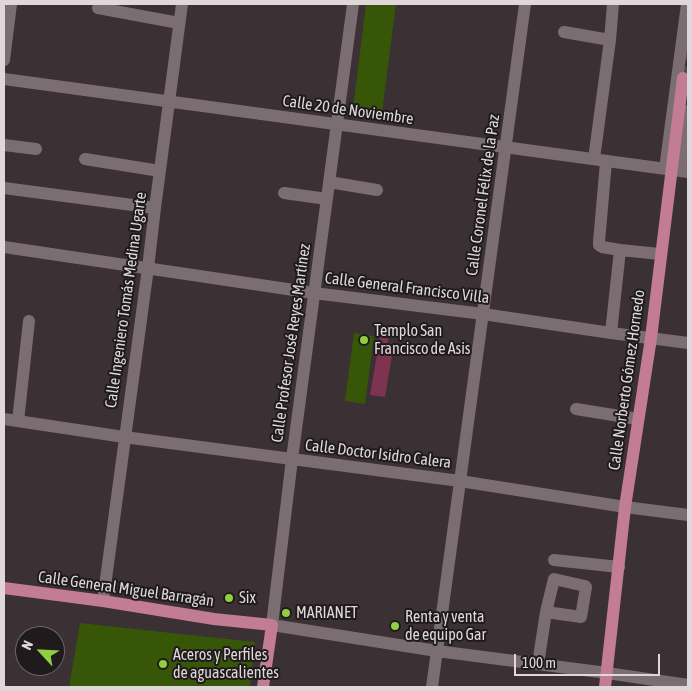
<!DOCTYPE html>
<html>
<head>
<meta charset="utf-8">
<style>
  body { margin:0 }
  #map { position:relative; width:692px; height:691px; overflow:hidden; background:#3b3034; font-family:"Asap Condensed",sans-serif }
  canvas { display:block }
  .frame { position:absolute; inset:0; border:5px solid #dfd7d9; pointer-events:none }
  .north { position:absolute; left:15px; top:626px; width:50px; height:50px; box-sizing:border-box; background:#1f1a1b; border:1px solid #6c6667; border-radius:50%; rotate:295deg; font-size:14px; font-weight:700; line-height:20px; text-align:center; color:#dfd7d9 }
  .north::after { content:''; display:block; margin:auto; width:18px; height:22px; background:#90cd40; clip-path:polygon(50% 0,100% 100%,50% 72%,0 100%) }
  .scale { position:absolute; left:514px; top:654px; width:146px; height:22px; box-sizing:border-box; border:2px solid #dfd7d9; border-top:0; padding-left:6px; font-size:15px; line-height:18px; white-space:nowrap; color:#dfd7d9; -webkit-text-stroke:4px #1f1a1b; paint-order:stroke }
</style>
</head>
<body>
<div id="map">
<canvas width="692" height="691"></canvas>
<div class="frame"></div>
<div class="north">N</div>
<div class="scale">100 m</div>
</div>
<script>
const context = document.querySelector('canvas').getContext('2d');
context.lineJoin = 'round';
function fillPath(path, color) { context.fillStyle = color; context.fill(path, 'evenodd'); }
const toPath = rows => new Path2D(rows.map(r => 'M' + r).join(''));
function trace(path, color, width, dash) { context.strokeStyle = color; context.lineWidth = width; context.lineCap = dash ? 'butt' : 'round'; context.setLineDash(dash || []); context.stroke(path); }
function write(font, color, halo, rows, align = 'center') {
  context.font = font + ' "Asap Condensed",sans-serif'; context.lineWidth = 4; context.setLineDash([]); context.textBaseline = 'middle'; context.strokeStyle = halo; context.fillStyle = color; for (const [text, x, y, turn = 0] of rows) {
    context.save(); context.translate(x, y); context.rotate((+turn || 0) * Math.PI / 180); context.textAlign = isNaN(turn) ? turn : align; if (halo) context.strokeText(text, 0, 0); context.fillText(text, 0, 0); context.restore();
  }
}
fillPath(toPath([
  [380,337,388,338,388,343,394,344,385,397,370,395]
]), '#7c3450');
fillPath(toPath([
  [366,4,396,4,381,120,352,117],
  [354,333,374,336,365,404,345,401],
  [80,623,255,642,250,687,69,687]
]), '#375607');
trace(toPath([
  [683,78,688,47]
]), '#54494d', 12, [12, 6]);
trace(toPath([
  [353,4,292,459,272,625,437,651,607,673,688,685],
  [98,8,179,23],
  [564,32,610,40],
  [4,60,11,4],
  [4,79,688,172],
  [4,145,36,149],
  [85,159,160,171],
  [594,159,610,40,613,4],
  [606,162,599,242,599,245,602,247,620,250,660,254],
  [665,169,687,4],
  [680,171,688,111],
  [329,182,377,190],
  [4,188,155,208],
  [284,193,327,199],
  [4,247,314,293,483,314,611,333,688,343],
  [611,333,620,250],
  [576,409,638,419],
  [4,419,124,437,460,481,625,507,688,515],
  [18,421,29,321],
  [554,560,619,567],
  [103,601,148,268,155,208,182,4],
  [538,664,546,612,554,579,585,586,586,587,581,617,546,612],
  [432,687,525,4]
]), '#7b6e72', 12);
trace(toPath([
  [4,588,103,601,214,619,272,625,263,687],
  [605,687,625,507,651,338,683,78]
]), '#c27c95', 12);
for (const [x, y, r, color] of [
  [364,340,5,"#90cd40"],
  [229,598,5,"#90cd40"],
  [286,613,5,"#90cd40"],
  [395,626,5,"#90cd40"],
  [163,664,5,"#90cd40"]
]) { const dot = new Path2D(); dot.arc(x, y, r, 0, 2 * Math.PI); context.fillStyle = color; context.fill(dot); trace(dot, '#1f1a1b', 2); }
write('16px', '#dfd7d9', '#1f1a1b', [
  ["Calle 20 de Noviembre",348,110,8],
  ["Calle Coronel Félix de la Paz",483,195,-82],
  ["Calle General Francisco Villa",407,288,7],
  ["Calle Ingeniero Tomás Medina Ugarte",126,300,-82],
  ["Calle Profesor José Reyes Martínez",291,343,-82],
  ["Calle Norberto Gómez Hornedo",627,380,-82],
  ["Calle Doctor Isidro Calera",378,454,7],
  ["Calle General Miguel Barragán",126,589,8]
]);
write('16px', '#dfd7d9', '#1f1a1b', [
  ["Templo San",374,331],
  ["Francisco de Asis",374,349],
  ["Six",239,598],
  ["MARIANET",296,613],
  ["Renta y venta",405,617],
  ["de equipo Gar",405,635],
  ["Aceros y Perfiles",173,655],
  ["de aguascalientes",173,673]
], 'left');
</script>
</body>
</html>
